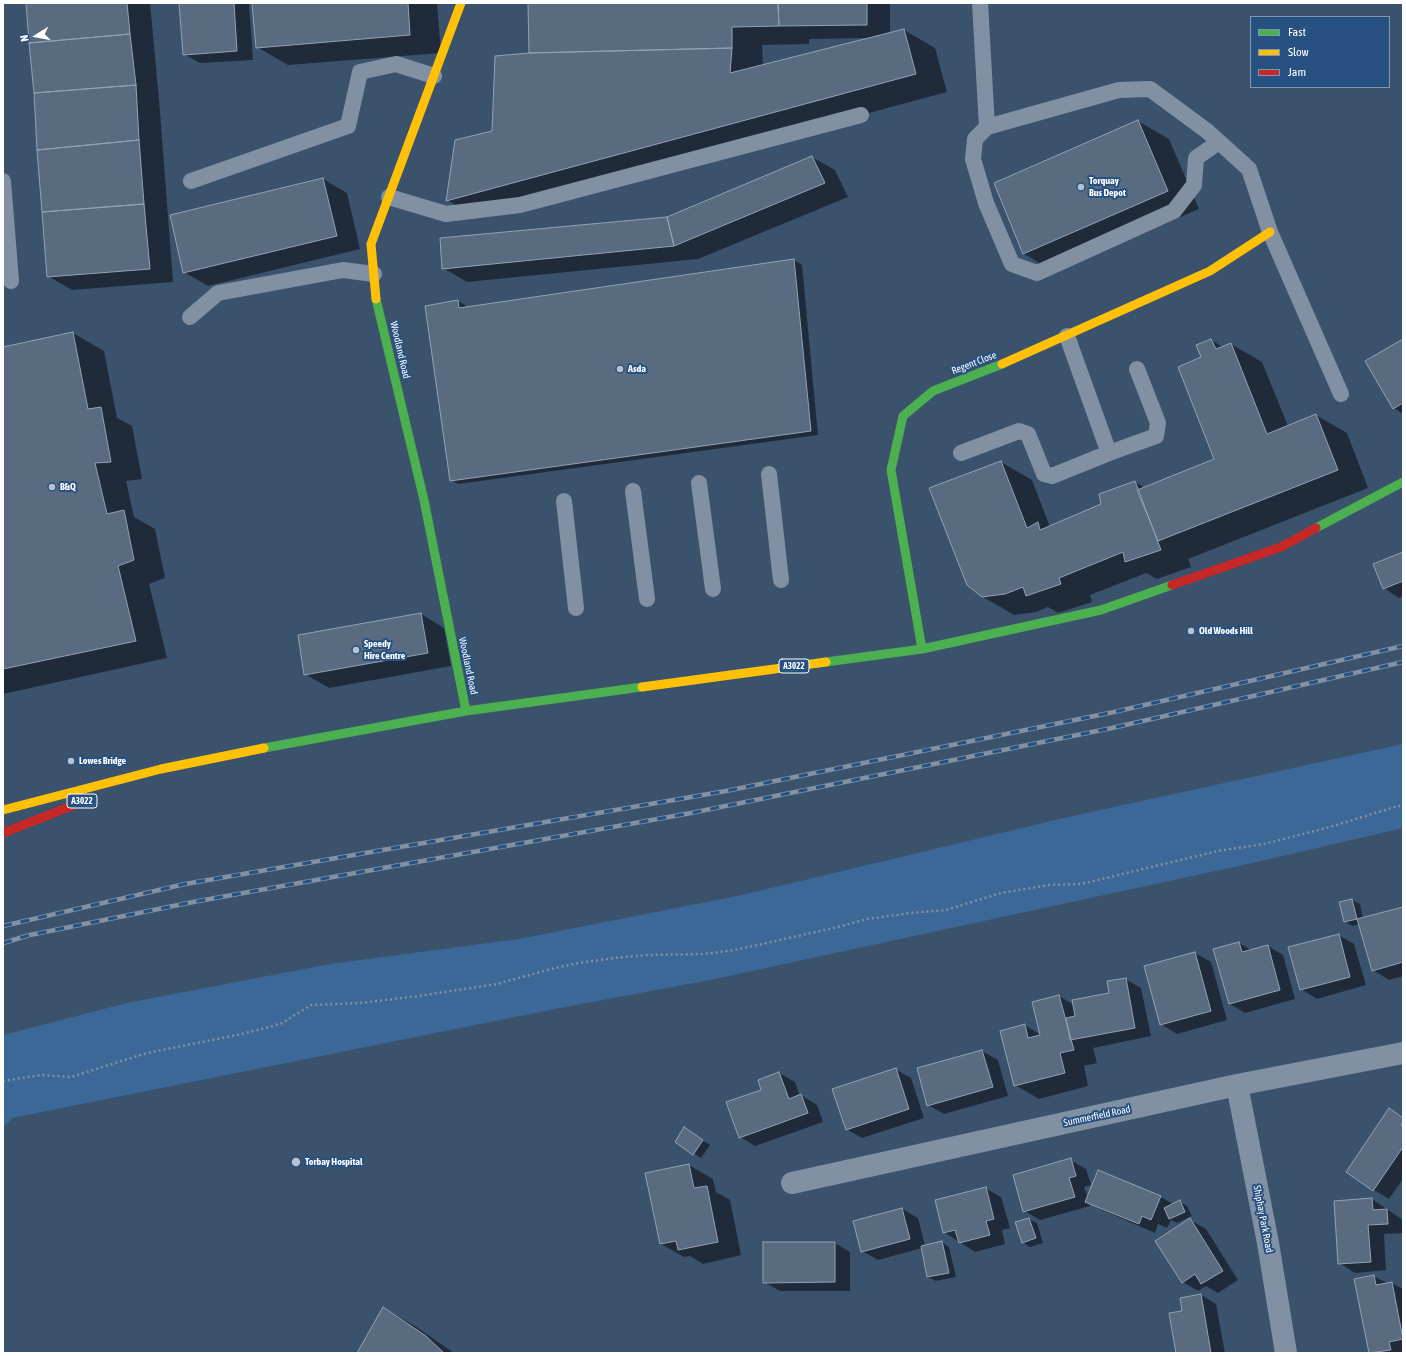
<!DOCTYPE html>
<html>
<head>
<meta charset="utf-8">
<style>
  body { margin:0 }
  #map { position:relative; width:1406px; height:1356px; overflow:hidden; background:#3b526d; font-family:"Asap Condensed",sans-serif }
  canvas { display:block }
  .frame { position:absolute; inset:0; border:4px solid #fff; pointer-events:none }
  .legend { position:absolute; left:1250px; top:16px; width:140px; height:72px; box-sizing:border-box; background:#275181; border:1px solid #7d97b3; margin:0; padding:5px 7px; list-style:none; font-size:12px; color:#fff }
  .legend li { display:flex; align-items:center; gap:8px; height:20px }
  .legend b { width:20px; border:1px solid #7d97b3 }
  .north { position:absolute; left:16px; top:16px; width:40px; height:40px; -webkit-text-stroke:3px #275181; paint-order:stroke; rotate:259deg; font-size:11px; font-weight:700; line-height:16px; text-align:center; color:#fff }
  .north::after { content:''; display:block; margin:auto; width:14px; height:18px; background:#fff; clip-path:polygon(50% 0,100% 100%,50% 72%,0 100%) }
</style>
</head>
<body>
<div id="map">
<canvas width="1406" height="1356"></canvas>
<div class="frame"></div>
<ul class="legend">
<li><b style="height:5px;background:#4caf50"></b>Fast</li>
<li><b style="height:5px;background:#ffc107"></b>Slow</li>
<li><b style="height:5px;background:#c62828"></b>Jam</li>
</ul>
<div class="north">N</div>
</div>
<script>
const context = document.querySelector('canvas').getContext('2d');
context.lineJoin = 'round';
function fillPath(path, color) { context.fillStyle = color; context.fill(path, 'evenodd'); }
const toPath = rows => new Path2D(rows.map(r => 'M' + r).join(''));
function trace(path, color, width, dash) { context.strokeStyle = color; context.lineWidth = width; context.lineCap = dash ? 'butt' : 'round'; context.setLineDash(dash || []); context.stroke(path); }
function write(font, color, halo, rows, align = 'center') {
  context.font = font + ' "Asap Condensed",sans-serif'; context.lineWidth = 4; context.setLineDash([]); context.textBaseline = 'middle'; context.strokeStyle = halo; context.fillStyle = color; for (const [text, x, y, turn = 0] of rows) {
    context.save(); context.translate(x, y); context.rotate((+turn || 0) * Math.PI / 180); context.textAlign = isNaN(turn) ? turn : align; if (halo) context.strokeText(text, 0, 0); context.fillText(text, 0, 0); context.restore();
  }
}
fillPath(toPath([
  [1403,744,1403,828,1248,864,710,980,560,1008,12,1118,3,1127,3,1035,127,1003,330,964,519,939,742,895,1064,818]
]), '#3c6897');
fillPath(toPath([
  [27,3,150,3,159,99,173,282,72,290,48,276],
  [180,3,249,3,253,60,200,63,184,54],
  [253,3,437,3,441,53,288,65,257,47],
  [529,3,890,3,890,34,904,30,935,48,947,92,478,218,447,200,492,132,530,54],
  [869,38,763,66,762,45,809,44,809,39],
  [1138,121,1169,139,1199,209,1055,272,1024,254,995,183],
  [812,157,835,170,848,197,698,259,467,282,443,268,667,218],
  [323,179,347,193,360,249,208,286,184,272],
  [794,260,802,265,818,435,458,484,451,480,458,301,465,305,466,308],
  [73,333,104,351,117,418,132,426,142,479,126,481,134,517,155,529,165,578,149,584,167,658,3,694,3,348],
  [1211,340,1223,347,1231,344,1262,362,1288,426,1316,415,1347,433,1368,488,1188,559,1191,567,1157,579,1146,573,1090,595,1092,602,1058,613,1048,607,1036,612,1014,615,983,597,1001,462,1032,480,1050,527,1103,505,1135,482,1145,488,1216,460,1203,358],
  [1403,340,1403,414,1394,408],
  [1403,554,1403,596,1399,598,1384,588],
  [421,614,444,628,451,666,329,688,305,674],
  [1352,900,1360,904,1363,918,1403,908,1403,976,1389,980,1373,970,1360,924,1352,926,1344,921],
  [1338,935,1354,944,1366,985,1317,999,1301,989],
  [1239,943,1251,950,1268,946,1283,955,1295,999,1245,1013,1230,1004],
  [1195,953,1211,962,1227,1020,1177,1034,1161,1024],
  [1125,979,1141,988,1151,1036,1093,1048,1097,1063,1084,1066,1088,1086,1039,1099,1015,1085,1025,1025,1041,1035,1059,996,1074,1005,1110,994],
  [982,1051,998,1060,1008,1096,944,1114,928,1105],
  [895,1069,911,1078,924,1118,862,1138,846,1129],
  [779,1073,795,1082,800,1096,801,1095,817,1105,823,1122,755,1146,740,1137,762,1090],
  [1389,1110,1403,1118,1403,1179,1389,1199,1374,1190],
  [692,1133,710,1145,701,1158,676,1142],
  [1070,1160,1086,1169,1091,1185,1084,1187,1088,1198,1099,1171,1161,1197,1173,1204,1180,1202,1187,1206,1192,1216,1177,1223,1171,1220,1167,1228,1158,1224,1155,1233,1102,1210,1089,1203,1090,1206,1040,1220,1024,1211],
  [689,1165,713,1179,716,1192,730,1200,741,1255,703,1264,690,1256,684,1257,661,1244],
  [985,1188,1001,1197,1010,1228,1002,1230,1005,1244,975,1252,944,1232],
  [1372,1199,1403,1220,1403,1233,1384,1234,1386,1270,1355,1273,1339,1263],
  [902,1209,918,1218,925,1246,942,1242,949,1247,956,1277,936,1281,928,1277,922,1248,878,1260,862,1251],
  [1029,1219,1037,1223,1043,1243,1030,1247,1022,1242],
  [1190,1220,1206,1229,1238,1280,1218,1293,1206,1286,1198,1291,1183,1282],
  [835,1243,850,1252,850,1291,780,1291,764,1282],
  [1374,1276,1387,1283,1392,1283,1403,1289,1403,1353,1370,1353,1355,1279],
  [1201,1295,1216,1304,1225,1353,1177,1353,1184,1312],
  [384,1308,415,1326,454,1353,359,1353]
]), '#0007');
const building = toPath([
  [26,3,127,3,130,34,29,43,26,3],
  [179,3,234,3,237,51,183,55,179,3],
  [252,3,408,3,410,35,256,48,252,3],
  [528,3,778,3,779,26,732,27,732,48,529,53,528,3],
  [778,3,867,3,867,25,779,26,778,3],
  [904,29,916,74,446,201,455,140,492,131,495,56,529,53,732,48,730,73,904,29],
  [130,34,136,85,34,93,29,43,130,34],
  [136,85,139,140,37,150,34,93,136,85],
  [1138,120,1168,191,1023,254,994,183,1138,120],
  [139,140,144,204,42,212,37,150,139,140],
  [812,156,825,183,674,246,667,217,812,156],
  [323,178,337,236,183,273,170,215,323,178],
  [144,204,150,269,47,277,42,212,144,204],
  [667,217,674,246,442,269,440,238,667,217],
  [794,259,811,431,450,481,425,306,458,300,459,308,794,259],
  [73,332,88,409,101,407,111,462,95,463,107,514,124,510,134,560,118,566,136,641,3,669,3,347,73,332],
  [1211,339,1216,349,1231,343,1267,434,1316,414,1338,470,1158,541,1137,490,1214,459,1178,367,1201,357,1196,345,1211,339],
  [1403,339,1403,403,1393,409,1365,361,1403,339],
  [1001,461,1027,528,1038,522,1040,530,1101,504,1099,494,1135,481,1161,550,1125,562,1123,552,1059,578,1061,584,1026,596,1023,587,1005,594,982,597,967,585,929,488,1001,461],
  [1403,552,1403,581,1383,589,1373,564,1403,552],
  [421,613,428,653,304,675,298,635,421,613],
  [1352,899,1357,919,1344,922,1339,902,1352,899],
  [1403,907,1403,962,1372,971,1357,919,1403,907],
  [1339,934,1350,977,1300,990,1288,947,1339,934],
  [1239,942,1242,952,1268,945,1280,990,1229,1004,1213,949,1239,942],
  [1195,952,1211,1011,1160,1025,1144,966,1195,952],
  [1126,978,1135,1028,1070,1040,1066,1018,1075,1016,1072,1000,1109,993,1107,981,1126,978],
  [1059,995,1074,1050,1060,1053,1065,1073,1014,1086,1000,1031,1025,1024,1028,1038,1040,1035,1032,1002,1059,995],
  [982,1050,993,1087,927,1106,917,1068,982,1050],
  [896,1068,909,1109,846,1130,832,1089,896,1068],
  [779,1072,789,1099,801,1094,808,1113,739,1138,726,1102,761,1090,758,1080,779,1072],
  [1389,1108,1403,1118,1403,1122,1401,1125,1403,1127,1403,1147,1373,1191,1346,1172,1389,1108],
  [684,1127,703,1140,693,1155,675,1142,684,1127],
  [1071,1158,1076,1176,1069,1178,1075,1197,1023,1212,1013,1175,1071,1158],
  [689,1164,694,1188,707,1186,718,1242,678,1250,676,1241,660,1244,645,1173,689,1164],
  [1098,1170,1161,1196,1151,1220,1142,1216,1139,1224,1085,1202,1098,1170],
  [986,1187,994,1219,986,1221,990,1235,959,1243,955,1230,943,1233,935,1200,986,1187],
  [1372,1198,1373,1210,1387,1209,1388,1224,1368,1225,1371,1262,1338,1264,1334,1201,1372,1198],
  [1180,1200,1185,1212,1169,1219,1164,1208,1180,1200],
  [902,1208,910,1239,861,1252,853,1221,902,1208],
  [1029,1218,1036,1238,1022,1243,1015,1222,1029,1218],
  [1190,1218,1223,1271,1201,1284,1195,1274,1182,1283,1155,1241,1190,1218],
  [942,1241,949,1273,927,1277,921,1246,942,1241],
  [763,1242,835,1242,835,1282,763,1283,763,1242],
  [1374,1275,1376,1285,1392,1282,1403,1339,1389,1342,1391,1350,1369,1353,1354,1279,1374,1275],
  [1201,1294,1211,1353,1176,1353,1169,1313,1182,1311,1180,1298,1201,1294],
  [383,1307,426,1336,444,1353,357,1353,383,1307]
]);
fillPath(building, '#586b80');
trace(building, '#94a2b2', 1);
trace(toPath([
  [3,1081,41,1075,71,1077,147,1053,242,1034,269,1027,282,1023,311,1005,361,1003,418,996,497,984,551,969,579,963,614,958,648,955,704,954,735,950,838,927,867,919,911,913,946,910,1001,893,1049,885,1081,884,1218,851,1264,844,1330,827,1398,806,1403,806]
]), '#8191a3', 2.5, [2, 3]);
trace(toPath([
  [980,3,987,127,1119,90,1150,89,1207,131,1249,169,1270,232,1341,394],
  [987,127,975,139,973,159,986,203,1012,264,1037,273,1174,211,1194,185,1196,158,1219,142],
  [3,181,11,281],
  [191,181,348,126,360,72,396,64,434,76],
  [389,197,446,214,520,205,861,115],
  [190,317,218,293,343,270,374,274],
  [961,453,1019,431,1028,434,1044,474,1052,476,1109,453,1067,336],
  [1109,453,1156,436,1158,423,1137,369],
  [769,474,781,580],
  [699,483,713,589],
  [633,491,647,599],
  [564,501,576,608]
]), '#8191a3', 16);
trace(toPath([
  [1237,1085,1268,1243,1286,1353],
  [792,1183,1237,1085,1403,1053]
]), '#8191a3', 22);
trace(toPath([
  [376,299,424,500,466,711],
  [1316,528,1403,482],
  [922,649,891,470,903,416,933,391,1002,364],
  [826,662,922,649,1101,610,1172,585],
  [264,748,466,711,642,687]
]), '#4caf50', 9);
trace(toPath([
  [376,299,371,244,461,3],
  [1002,364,1210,271,1270,232],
  [642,687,826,662],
  [3,810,161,769,264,748]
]), '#ffc107', 9);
trace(toPath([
  [1172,585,1281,547,1316,528],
  [3,833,84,801]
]), '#c62828', 9);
const rail = toPath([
  [3,926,185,884,726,791,1114,712,1403,646],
  [3,943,30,935,193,902,691,813,1112,728,1403,662]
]);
trace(rail, '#8291a3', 4.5);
trace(rail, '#275181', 3, [9]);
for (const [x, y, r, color] of [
  [1081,187,4,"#bac2cc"],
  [620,369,4,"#bac2cc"],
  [52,487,4,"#bac2cc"],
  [1191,631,4,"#bac2cc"],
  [356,650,4,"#bac2cc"],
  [71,761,4,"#bac2cc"],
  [296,1162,5,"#bac2cc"]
]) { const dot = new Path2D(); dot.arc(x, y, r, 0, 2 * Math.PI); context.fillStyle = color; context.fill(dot); trace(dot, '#275181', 1.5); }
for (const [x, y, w] of [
  [794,666,30],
  [82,801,30]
]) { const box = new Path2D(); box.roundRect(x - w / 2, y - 7, w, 14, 3); context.fillStyle = '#275181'; context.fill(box); trace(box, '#fff', 1); }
write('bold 9px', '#fff', null, [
  ["A3022",794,666],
  ["A3022",82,801]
]);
write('bold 10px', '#fff', '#275181', [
  ["Torquay",1089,181],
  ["Bus Depot",1089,193],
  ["Asda",628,369],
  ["B&Q",60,487],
  ["Old Woods Hill",1199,631],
  ["Speedy",364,644],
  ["Hire Centre",364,656],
  ["Lowes Bridge",79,761],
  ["Torbay Hospital",305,1162]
], 'left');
write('10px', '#fff', '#275181', [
  ["Woodland Road",400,350,77],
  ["Regent Close",974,363,-21],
  ["Woodland Road",468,666,78],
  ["Summerfield Road",1097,1116,-12],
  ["Shiphay Park Road",1263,1219,79]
]);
</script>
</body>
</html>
